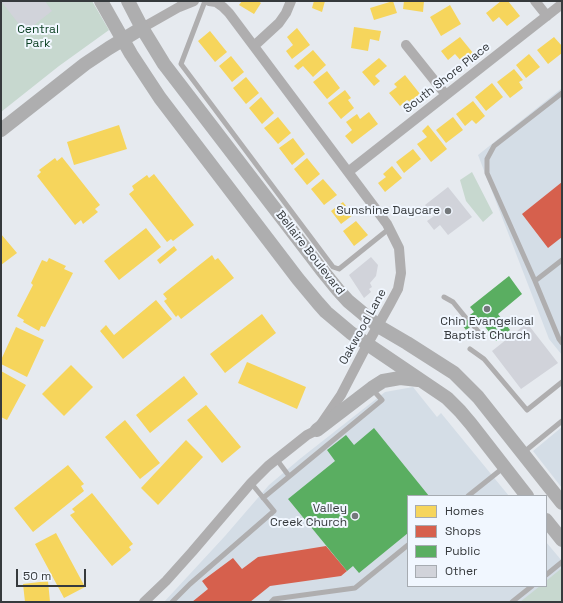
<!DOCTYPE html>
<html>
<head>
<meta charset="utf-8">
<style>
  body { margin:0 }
  #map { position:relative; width:563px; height:603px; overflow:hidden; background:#e6eaef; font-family:"Space Grotesk",sans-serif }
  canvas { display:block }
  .frame { position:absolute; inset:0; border:2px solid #363a3d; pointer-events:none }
  .legend { position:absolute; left:407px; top:495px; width:140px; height:92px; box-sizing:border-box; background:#f1f7ff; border:1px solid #a6abb1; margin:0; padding:5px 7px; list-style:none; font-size:12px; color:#363a3d }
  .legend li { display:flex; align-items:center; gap:8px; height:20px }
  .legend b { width:20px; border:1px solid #a6abb1 }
  .scale { position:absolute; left:16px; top:569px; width:70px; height:18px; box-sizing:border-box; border:2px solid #363a3d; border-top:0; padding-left:5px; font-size:12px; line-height:14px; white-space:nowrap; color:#363a3d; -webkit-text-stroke:3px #f1f7ff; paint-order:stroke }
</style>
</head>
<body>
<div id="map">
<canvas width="563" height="603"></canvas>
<div class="frame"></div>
<ul class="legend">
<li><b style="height:11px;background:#f6d55c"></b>Homes</li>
<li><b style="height:11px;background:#d6604d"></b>Shops</li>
<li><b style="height:11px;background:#5aae61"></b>Public</li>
<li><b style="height:11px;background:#d1d3da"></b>Other</li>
</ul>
<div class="scale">50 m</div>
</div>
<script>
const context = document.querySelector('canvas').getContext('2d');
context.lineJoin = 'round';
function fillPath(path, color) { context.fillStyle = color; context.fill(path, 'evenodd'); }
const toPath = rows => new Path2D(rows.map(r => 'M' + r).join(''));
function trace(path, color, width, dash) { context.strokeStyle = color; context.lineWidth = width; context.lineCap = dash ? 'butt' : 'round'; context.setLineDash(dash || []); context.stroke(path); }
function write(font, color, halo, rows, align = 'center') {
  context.font = font + ' "Space Grotesk",sans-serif'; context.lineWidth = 4; context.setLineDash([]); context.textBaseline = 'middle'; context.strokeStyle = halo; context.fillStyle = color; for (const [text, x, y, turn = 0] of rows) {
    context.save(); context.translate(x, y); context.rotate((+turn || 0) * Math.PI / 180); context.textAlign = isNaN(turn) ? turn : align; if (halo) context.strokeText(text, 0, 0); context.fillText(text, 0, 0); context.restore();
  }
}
fillPath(toPath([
  [562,88,562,355,549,339,478,155],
  [413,387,437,417,441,413,509,496,408,496,408,586,542,586,523,602,164,602,225,536,269,485,301,458,385,392],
  [562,427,562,488,533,451],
  [546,542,562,561,562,570,546,583]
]), '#d4dde6');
fillPath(toPath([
  [1,1,92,1,109,30,59,66,1,112],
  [472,172,493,213,483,222,466,201,460,180],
  [562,568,562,602,520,602,540,586,546,586,546,581]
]), '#c7d8cf');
fillPath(toPath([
  [242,1,258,1,261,3,254,14,239,5],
  [314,1,325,1,322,12,312,8],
  [393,1,397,13,374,20,370,8],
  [404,1,424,1,423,12,403,9],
  [501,1,508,1,520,16,507,26,499,17,493,22,486,13],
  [450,5,461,24,441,36,430,17],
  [354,27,381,31,379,41,370,39,368,51,351,48],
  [297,28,310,45,292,59,286,51,293,45,287,37],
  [210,31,227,52,215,62,198,41],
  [460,37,473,53,462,62,455,54,448,60,441,51],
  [554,37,562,46,562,53,548,64,537,50],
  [313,50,326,65,313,77,303,66,298,70,294,66],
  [529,54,540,67,526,78,516,65],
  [231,56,244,72,232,82,219,66],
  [379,58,387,66,375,76,380,81,374,86,362,72],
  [514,69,523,80,519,82,523,88,510,98,497,82],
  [327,71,340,88,327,99,313,82],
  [405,75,420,94,410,102,407,100,400,106,389,93,397,87,394,84],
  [246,77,259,93,246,104,233,88],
  [492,83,503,97,486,111,475,97],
  [345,90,351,98,348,100,354,108,341,119,328,103],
  [261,97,274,113,262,124,249,108],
  [473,101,485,116,476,124,472,120,465,126,456,114],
  [369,112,378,124,352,144,345,136,352,130,346,122,357,114,360,119],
  [278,117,291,133,278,144,264,128],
  [453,117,463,130,446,143,436,130],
  [119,125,127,149,74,165,67,142],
  [428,125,447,149,431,162,417,144,427,137,422,131],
  [293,138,305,154,292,165,279,148],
  [413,149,421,159,404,173,396,162],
  [62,157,100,205,95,209,98,212,83,224,81,220,75,225,37,176,41,172,39,170,55,158,57,161],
  [307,158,320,174,307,185,294,169],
  [392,166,402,178,385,192,378,183,386,177,383,174],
  [154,174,194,225,173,241,171,239,167,242,129,194,134,190,132,186,147,175,149,178],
  [323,179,337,195,324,205,311,189],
  [343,202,353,215,341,224,331,211],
  [356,221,368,235,354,246,343,231],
  [146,228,161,247,119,280,104,261],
  [1,234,17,253,1,265],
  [174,246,177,250,160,264,157,260],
  [212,255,215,260,218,258,234,278,181,319,178,315,176,317,164,301,167,299,163,294],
  [49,258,66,266,64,269,73,273,45,327,41,326,39,331,23,322,24,320,17,316,33,285,31,283,42,260,47,262],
  [156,300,172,319,123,359,100,331,106,325,114,335],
  [262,314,276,333,225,373,210,354],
  [16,327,44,340,27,377,1,364,1,360],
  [247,362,306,387,297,409,238,383],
  [71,365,93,387,64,416,42,394],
  [1,371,26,385,7,420,1,417],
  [184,376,198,394,150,433,136,415],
  [206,405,241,447,222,463,187,420],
  [125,420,160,463,140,479,105,437],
  [186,440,203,457,158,505,141,488],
  [68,465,84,484,81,486,84,491,33,532,14,508],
  [92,493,133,544,129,547,131,550,112,566,70,515,75,512,72,509],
  [56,533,85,587,64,598,35,544],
  [48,581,50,602,25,602,23,584]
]), '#f6d55c');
fillPath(toPath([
  [562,182,562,237,548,248,522,214],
  [326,546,347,571,341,576,270,586,250,602,192,602,208,589,202,581,233,558,242,569,258,557]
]), '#d6604d');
fillPath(toPath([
  [509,276,522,294,498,314,510,330,496,341,480,320,466,330,460,322,474,312,470,307],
  [374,428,429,496,408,496,408,533,359,573,353,566,347,571,288,499,335,461,327,450,346,435,354,445]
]), '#5aae61');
fillPath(toPath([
  [1,1,45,1,52,11,25,32],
  [448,187,472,217,448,235,440,225,434,230,427,221,434,216,425,205],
  [371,257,378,265,376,276,370,283,372,287,369,289,371,292,364,298,349,275],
  [527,323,558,363,521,389,492,351]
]), '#d1d3da');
trace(toPath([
  [205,1,181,64,333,267,339,269,390,228],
  [562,260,535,281,559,339,562,343],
  [535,281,487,173,487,159,494,146,562,93],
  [444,297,453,302,466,318],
  [473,325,481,335],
  [470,349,484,359,527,410,562,382],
  [524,452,562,421],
  [277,460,289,476],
  [468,496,503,468],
  [263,498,382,400,372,389],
  [546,575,562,562],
  [172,602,190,584,274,511,251,483],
  [271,602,274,599,355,588,408,545],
  [512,602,532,586]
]), '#afaeaf', 5);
trace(toPath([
  [535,1,547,16],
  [142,28,179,7,194,1],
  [406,45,446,95],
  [254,46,279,23,286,13,291,1],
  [348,172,562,4],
  [144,602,166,581,192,552,251,483,268,466,307,435,317,430,341,395,367,345,390,304,398,289,401,273,399,248,387,224,229,13,223,7,216,2,209,1]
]), '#afaeaf', 10);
trace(toPath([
  [101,1,131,54,160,98,298,279,318,303,326,312,351,333,447,398,460,411,471,424,527,496],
  [128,1,142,28,164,64,321,269,338,290,348,301,378,326,407,343,454,373,478,397,562,503],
  [1,130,85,64,109,48,142,28],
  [317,430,372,388,383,381,400,378,418,380],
  [546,520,562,540]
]), '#aeaeaf', 14);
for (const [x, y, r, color] of [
  [448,211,4,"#74787b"],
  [487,309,4,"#74787b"],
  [355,516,4,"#74787b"]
]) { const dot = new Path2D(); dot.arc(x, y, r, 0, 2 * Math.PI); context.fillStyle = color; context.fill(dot); trace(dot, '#f1f7ff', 1.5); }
write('12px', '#093e20', '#f1f7ff', [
  ["Central",38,30],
  ["Park",38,44]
]);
write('12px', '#363a3d', '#f1f7ff', [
  ["South Shore Place",447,78,-38],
  ["Bellaire Boulevard",310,253,52],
  ["Oakwood Lane",363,327,-61]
]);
write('12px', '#363a3d', '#f1f7ff', [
  ["Sunshine Daycare",440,211],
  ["Chin Evangelical",487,322,"center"],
  ["Baptist Church",487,336,"center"],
  ["Valley",347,509],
  ["Creek Church",347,523]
], 'right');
</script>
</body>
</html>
